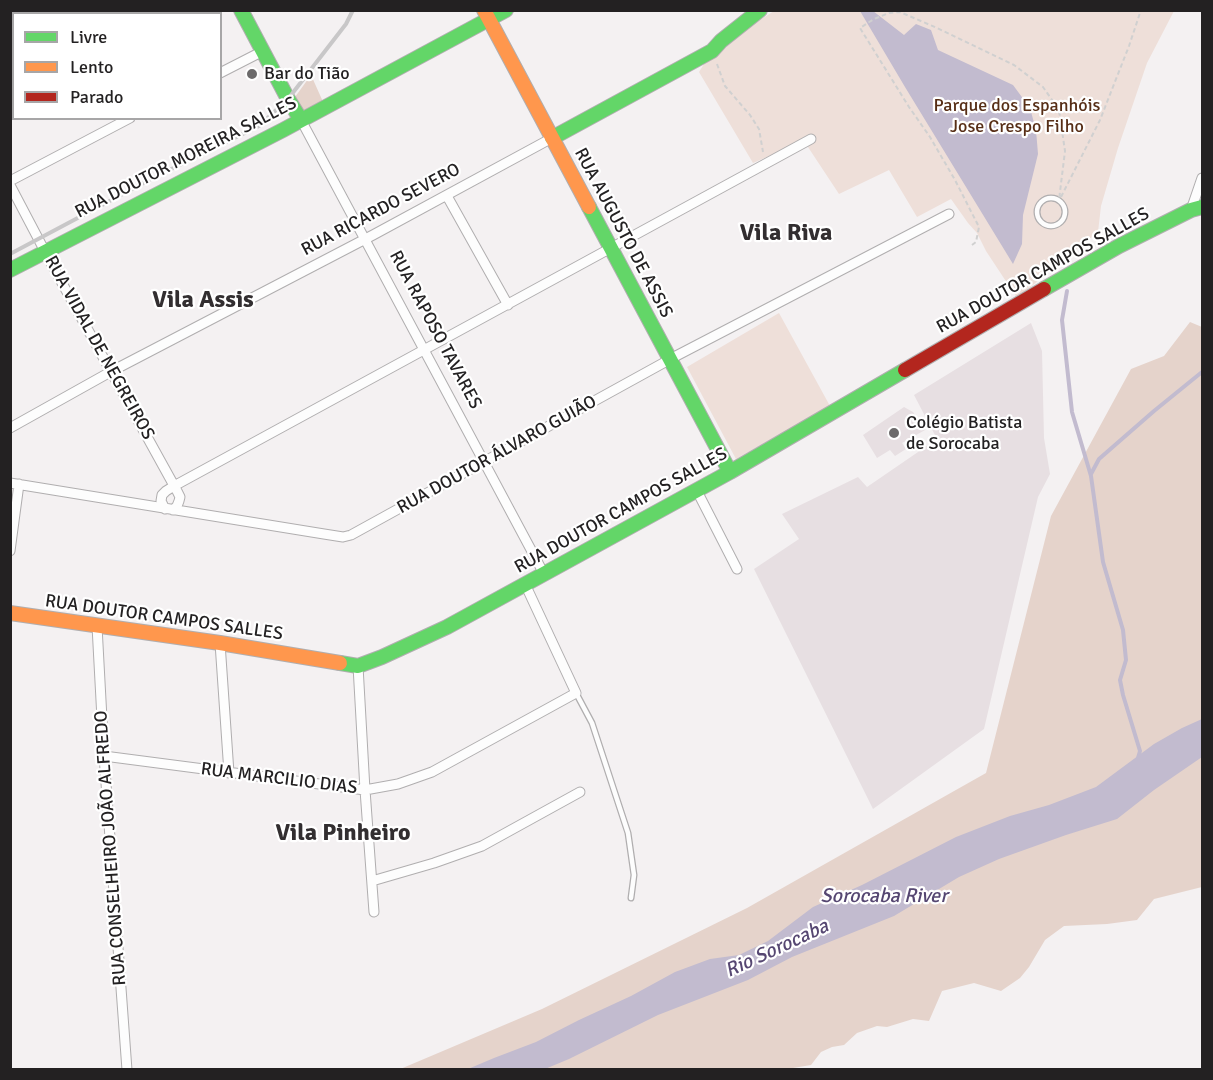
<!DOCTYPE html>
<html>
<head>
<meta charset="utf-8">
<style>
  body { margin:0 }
  #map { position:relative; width:1213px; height:1080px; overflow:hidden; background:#f4f1f2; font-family:Signika,sans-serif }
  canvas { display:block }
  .frame { position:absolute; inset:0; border:12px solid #232122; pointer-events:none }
  .legend { position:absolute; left:12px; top:12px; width:210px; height:108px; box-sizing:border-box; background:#fff; border:2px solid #a7a6a7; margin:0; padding:8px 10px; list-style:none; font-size:18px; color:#232122 }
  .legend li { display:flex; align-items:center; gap:12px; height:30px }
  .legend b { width:30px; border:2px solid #a7a6a7 }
</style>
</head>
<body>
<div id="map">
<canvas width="1213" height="1080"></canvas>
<div class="frame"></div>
<ul class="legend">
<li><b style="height:8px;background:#63d668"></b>Livre</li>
<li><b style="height:8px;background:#ff974d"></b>Lento</li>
<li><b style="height:8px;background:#b3261e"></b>Parado</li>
</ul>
</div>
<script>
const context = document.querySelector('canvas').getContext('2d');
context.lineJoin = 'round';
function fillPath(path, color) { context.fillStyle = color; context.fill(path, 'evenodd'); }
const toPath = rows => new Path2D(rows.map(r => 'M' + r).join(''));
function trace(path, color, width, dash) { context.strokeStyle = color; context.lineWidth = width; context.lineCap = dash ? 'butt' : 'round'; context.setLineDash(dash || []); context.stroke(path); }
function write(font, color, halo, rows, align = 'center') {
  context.font = font + ' Signika,sans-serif'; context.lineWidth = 4.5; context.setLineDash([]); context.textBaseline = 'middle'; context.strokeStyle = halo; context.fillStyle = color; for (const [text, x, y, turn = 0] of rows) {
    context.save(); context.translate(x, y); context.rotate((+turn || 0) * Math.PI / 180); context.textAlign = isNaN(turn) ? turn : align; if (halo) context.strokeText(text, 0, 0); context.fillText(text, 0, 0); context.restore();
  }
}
fillPath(toPath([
  [1031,323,1042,351,1044,438,1050,474,1038,497,984,729,873,809,754,569,799,539,782,514,858,477,867,487,937,439,914,395],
  [904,407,913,412,925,430,902,443,906,449,895,456,890,450,877,458,863,435]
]), '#e7dfe2');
fillPath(toPath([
  [774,11,1174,11,1147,63,1118,148,1101,206,1098,232,1017,298,986,251,977,233,968,223,951,199,917,217,889,170,839,194,804,141,753,163,699,72,712,51],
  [779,313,830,406,736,459,687,367]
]), '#eedfd9');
fillPath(toPath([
  [311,75,324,104,302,111,295,97],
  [1190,322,1202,327,1202,887,1154,899,1137,920,1107,924,1064,926,1045,940,1029,967,1020,978,1001,991,974,983,942,991,929,1021,913,1019,887,1027,877,1026,857,1033,844,1045,832,1047,821,1052,811,1065,793,1068,791,1069,398,1070,542,1009,747,908,986,773,1051,516,1131,369,1164,356]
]), '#e5d3cb');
fillPath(toPath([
  [860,11,873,11,904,35,916,24,931,30,938,50,1013,85,1030,108,1036,130,1038,154,1023,215,1022,244,1013,264,905,87],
  [1202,719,1202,757,1154,790,1117,819,1066,835,999,859,959,877,894,916,792,957,748,980,658,1015,569,1059,545,1069,468,1069,494,1058,536,1042,579,1020,631,996,675,972,710,959,739,955,768,941,813,907,862,885,956,837,1010,816,1049,805,1096,787,1154,744,1182,728]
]), '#c2bbcf');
trace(toPath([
  [1067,291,1062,320,1072,412,1091,476,1103,562,1123,630,1126,660,1120,680,1123,695,1140,751,1138,758],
  [1091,474,1099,459,1154,411,1202,372]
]), '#c2bbcf', 4);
const lane = toPath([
  '1037 212a14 14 0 1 1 28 0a14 14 0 1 1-28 0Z',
  [576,693,592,723,628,833,634,875,631,898]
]);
const street = toPath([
  [103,10,104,14],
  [81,14,87,10],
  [10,46,14,45],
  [220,73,263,51],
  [301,120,544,574],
  [10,181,130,118],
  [10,185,51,263,177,491,180,497,179,501,177,506,173,510],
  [447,196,508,305],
  [1191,210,1202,178],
  [10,428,112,371,373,235,552,138],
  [10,483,324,534,343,537,351,535,676,356,949,214],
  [697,491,737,569],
  [165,509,161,501,162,495,166,491,174,486,811,139],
  [10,551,19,484],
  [97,626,104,756,127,1070],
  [220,643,229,773],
  [358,666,365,790,374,912],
  [104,756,365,790,398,784,432,772,576,693,525,584],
  [372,881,434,863,482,846,580,792]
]);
const fast = toPath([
  [241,10,288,99,301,120],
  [552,138,712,51,721,41,760,10],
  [589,207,730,472],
  [10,270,283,130,506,10],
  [1044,289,1119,246,1191,210,1202,207],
  [340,663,358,666,382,657,447,627,730,472,905,370]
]);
const slow = toPath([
  [484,10,589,207],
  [10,613,220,643,340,663]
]);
const jam = toPath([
  [905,370,1044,289]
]);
trace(lane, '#b0aeaf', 7);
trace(street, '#b0aeaf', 11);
trace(fast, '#b0aeaf', 16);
trace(slow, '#b0aeaf', 16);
trace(jam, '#b0aeaf', 16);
trace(toPath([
  [717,64,725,86,750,115,759,129,763,152],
  [1061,197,1100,120,1129,46,1141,10],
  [972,245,976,242,979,227,955,180,930,137,909,107,860,28,874,19,889,13,900,12,937,28,1014,65,1043,87,1059,110,1065,151,1059,200]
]), '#d0d0d0', 2, [4.5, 3]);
trace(lane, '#fdfdfd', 4.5);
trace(street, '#fdfdfd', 9);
trace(fast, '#63d668', 14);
trace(slow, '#ff974d', 14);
trace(jam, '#b3261e', 14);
trace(toPath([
  [10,254,151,179,259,126,288,99,346,24,353,10]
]), '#c8c7c8', 4);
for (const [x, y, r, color] of [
  [252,74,6,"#6c6a6b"],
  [894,433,6,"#6c6a6b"]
]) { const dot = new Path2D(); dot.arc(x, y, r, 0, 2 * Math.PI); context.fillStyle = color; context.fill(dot); trace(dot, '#fff', 2); }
write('18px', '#232122', '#fff', [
  ["Bar do Tião",264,74],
  ["Colégio Batista",906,423],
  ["de Sorocaba",906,444]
], 'left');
write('18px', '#572e16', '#fff', [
  ["Parque dos Espanhóis",1017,106],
  ["Jose Crespo Filho",1017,127]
]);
write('18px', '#232122', '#fff', [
  ["RUA DOUTOR MOREIRA SALLES",186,158,-27],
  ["RUA RICARDO SEVERO",381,210,-28],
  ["RUA AUGUSTO DE ASSIS",623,233,62],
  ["RUA DOUTOR CAMPOS SALLES",1043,271,-29],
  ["RUA RAPOSO TAVARES",435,330,62],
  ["RUA VIDAL DE NEGREIROS",99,348,61],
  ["RUA DOUTOR ÁLVARO GUIÃO",497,455,-29],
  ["RUA DOUTOR CAMPOS SALLES",621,511,-29],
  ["RUA DOUTOR CAMPOS SALLES",164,618,8],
  ["RUA MARCILIO DIAS",279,779,7],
  ["RUA CONSELHEIRO JOÃO ALFREDO",111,848,-94]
]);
write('italic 20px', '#564772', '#fff', [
  ["Sorocaba River",884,897],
  ["Rio Sorocaba",777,949,-25]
]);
write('bold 24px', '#322e30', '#fff', [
  ["Vila Riva",786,234],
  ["Vila Assis",203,301],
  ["Vila Pinheiro",343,834]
]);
</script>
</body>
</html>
